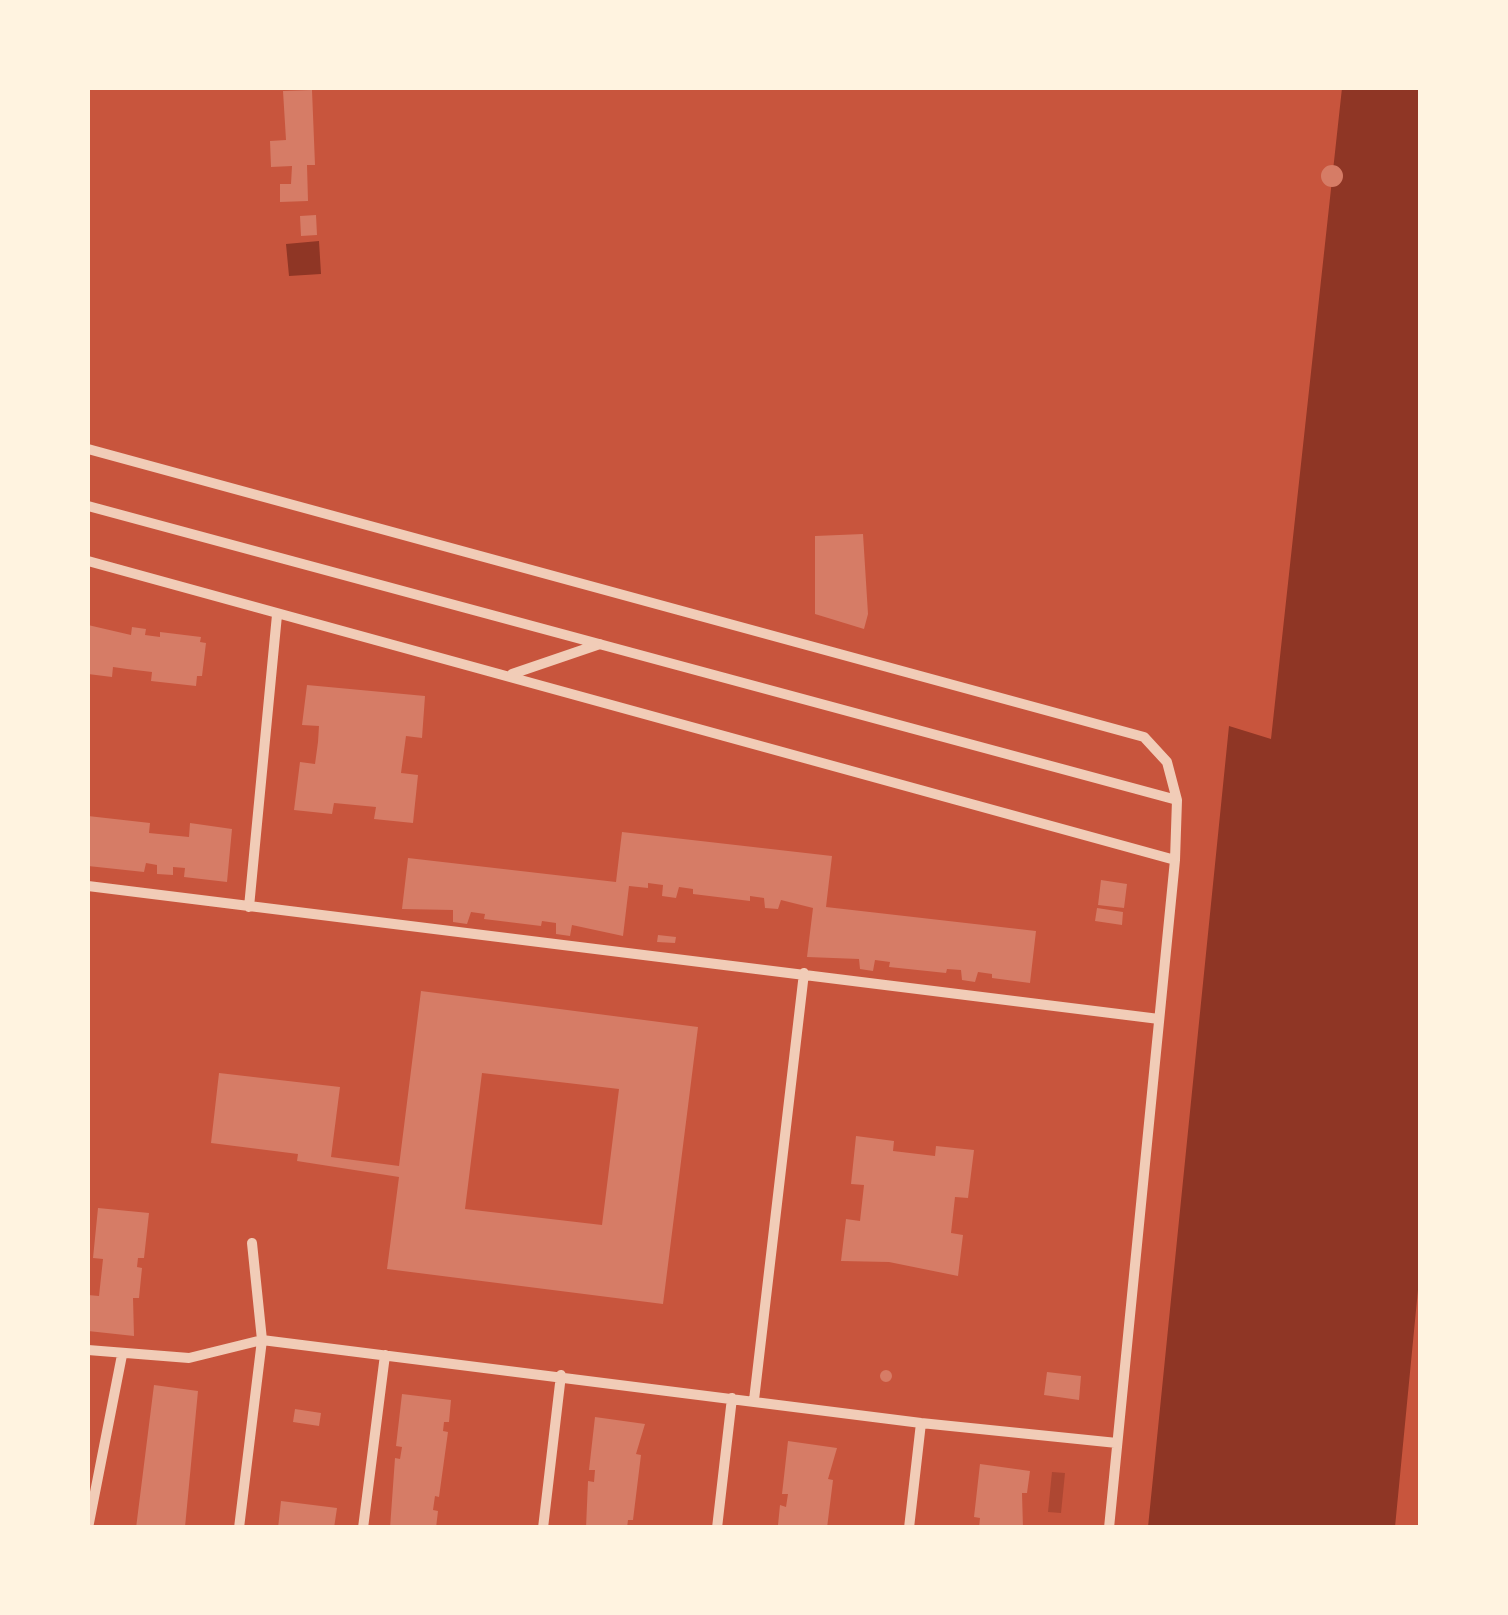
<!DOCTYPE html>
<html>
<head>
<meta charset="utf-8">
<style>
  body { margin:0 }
  #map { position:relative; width:1508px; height:1615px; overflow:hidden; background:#c8553d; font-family:Karla,sans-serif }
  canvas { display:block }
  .frame { position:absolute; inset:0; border:90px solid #fff3e0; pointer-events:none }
</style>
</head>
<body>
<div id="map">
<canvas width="1508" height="1615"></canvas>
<div class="frame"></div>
</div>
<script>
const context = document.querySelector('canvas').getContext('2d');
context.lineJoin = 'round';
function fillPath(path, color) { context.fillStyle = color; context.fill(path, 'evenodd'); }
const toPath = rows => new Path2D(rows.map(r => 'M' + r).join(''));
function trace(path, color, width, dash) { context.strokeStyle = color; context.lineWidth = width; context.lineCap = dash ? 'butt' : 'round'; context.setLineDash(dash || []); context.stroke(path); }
fillPath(toPath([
  [1052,1472,1065,1473,1061,1513,1048,1512]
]), '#ae4732');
fillPath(toPath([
  [1342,88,1420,88,1420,1269,1395,1527,1148,1527,1229,726,1271,739],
  [319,241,321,274,289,276,286,244]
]), '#8f3625');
fillPath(toPath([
  [312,90,315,165,307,165,308,201,280,202,280,184,291,184,292,166,271,167,270,141,286,140,283,91],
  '1321 176a11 11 0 1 1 22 0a11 11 0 1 1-22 0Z',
  [316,215,317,235,301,236,300,216],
  [863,534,868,614,864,629,815,614,815,536],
  [88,625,131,635,132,627,146,629,145,635,160,637,160,632,201,637,200,642,206,643,202,676,197,676,196,686,151,681,152,672,127,669,113,667,112,677,88,674],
  [307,685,425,696,422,738,406,736,401,773,418,775,413,823,374,819,376,807,334,803,332,814,294,810,300,762,315,764,318,742,319,726,302,725],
  [88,816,150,823,149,833,189,837,190,823,232,829,227,882,184,877,185,868,173,867,173,875,157,874,157,865,146,863,144,872,88,866],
  [622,832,832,856,826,907,1036,931,1030,983,992,978,992,974,978,972,975,982,962,980,961,970,947,969,946,973,889,967,890,962,875,960,873,971,860,969,859,959,807,957,813,908,781,900,778,909,765,908,764,898,750,896,750,901,693,894,693,889,679,887,676,898,662,896,663,885,648,883,648,888,629,886,623,936,572,925,570,936,556,934,556,923,542,921,541,926,484,919,485,914,471,912,467,924,453,922,453,910,402,909,408,858,616,882],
  [1101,880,1127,884,1124,908,1098,905],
  [1097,908,1123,912,1122,925,1095,921],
  [658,935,676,937,675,943,657,942],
  [421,991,698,1027,663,1304,387,1269,399,1177,297,1161,298,1154,211,1143,219,1073,340,1087,331,1157,399,1166],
  [482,1073,619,1089,602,1225,465,1209],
  [856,1136,894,1141,893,1151,935,1156,936,1146,974,1150,968,1198,955,1197,951,1233,963,1235,958,1276,889,1262,841,1261,846,1219,860,1221,864,1185,851,1184],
  [98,1208,149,1213,144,1258,138,1258,137,1267,142,1268,139,1298,133,1298,134,1336,88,1331,88,1295,99,1296,103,1259,93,1258],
  '880 1376a6 6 0 1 1 12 0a6 6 0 1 1-12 0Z',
  [1047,1372,1081,1376,1079,1400,1044,1395],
  [154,1385,198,1391,185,1527,136,1528],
  [402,1394,451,1400,449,1422,444,1422,443,1431,448,1432,439,1497,435,1496,433,1510,438,1511,436,1528,390,1528,395,1458,400,1459,402,1447,396,1446],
  [295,1409,321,1413,319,1426,293,1422],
  [595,1417,645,1424,636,1454,641,1455,633,1520,628,1520,627,1528,586,1528,588,1481,594,1482,595,1470,589,1470],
  [788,1441,837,1448,828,1479,833,1480,827,1528,778,1525,780,1505,786,1507,788,1494,782,1494],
  [980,1464,1030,1471,1027,1493,1022,1493,1023,1528,979,1528,980,1518,974,1517],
  [281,1501,337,1508,334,1528,278,1528]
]), '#d67c66');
trace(toPath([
  [88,449,1144,737,1167,762,1177,800,1175,860,1109,1528],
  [88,506,1177,800],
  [88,561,1175,860],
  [512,674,600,644],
  [88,886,1159,1019],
  [249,907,277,615],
  [88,1350,189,1358,262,1340,921,1423,1117,1443],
  [754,1400,804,973],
  [88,1528,122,1355],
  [239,1528,262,1340,252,1243],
  [363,1528,385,1355],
  [543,1528,561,1375],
  [717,1528,732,1398],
  [909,1528,921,1423]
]), '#f1ccb7', 10);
</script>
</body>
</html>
